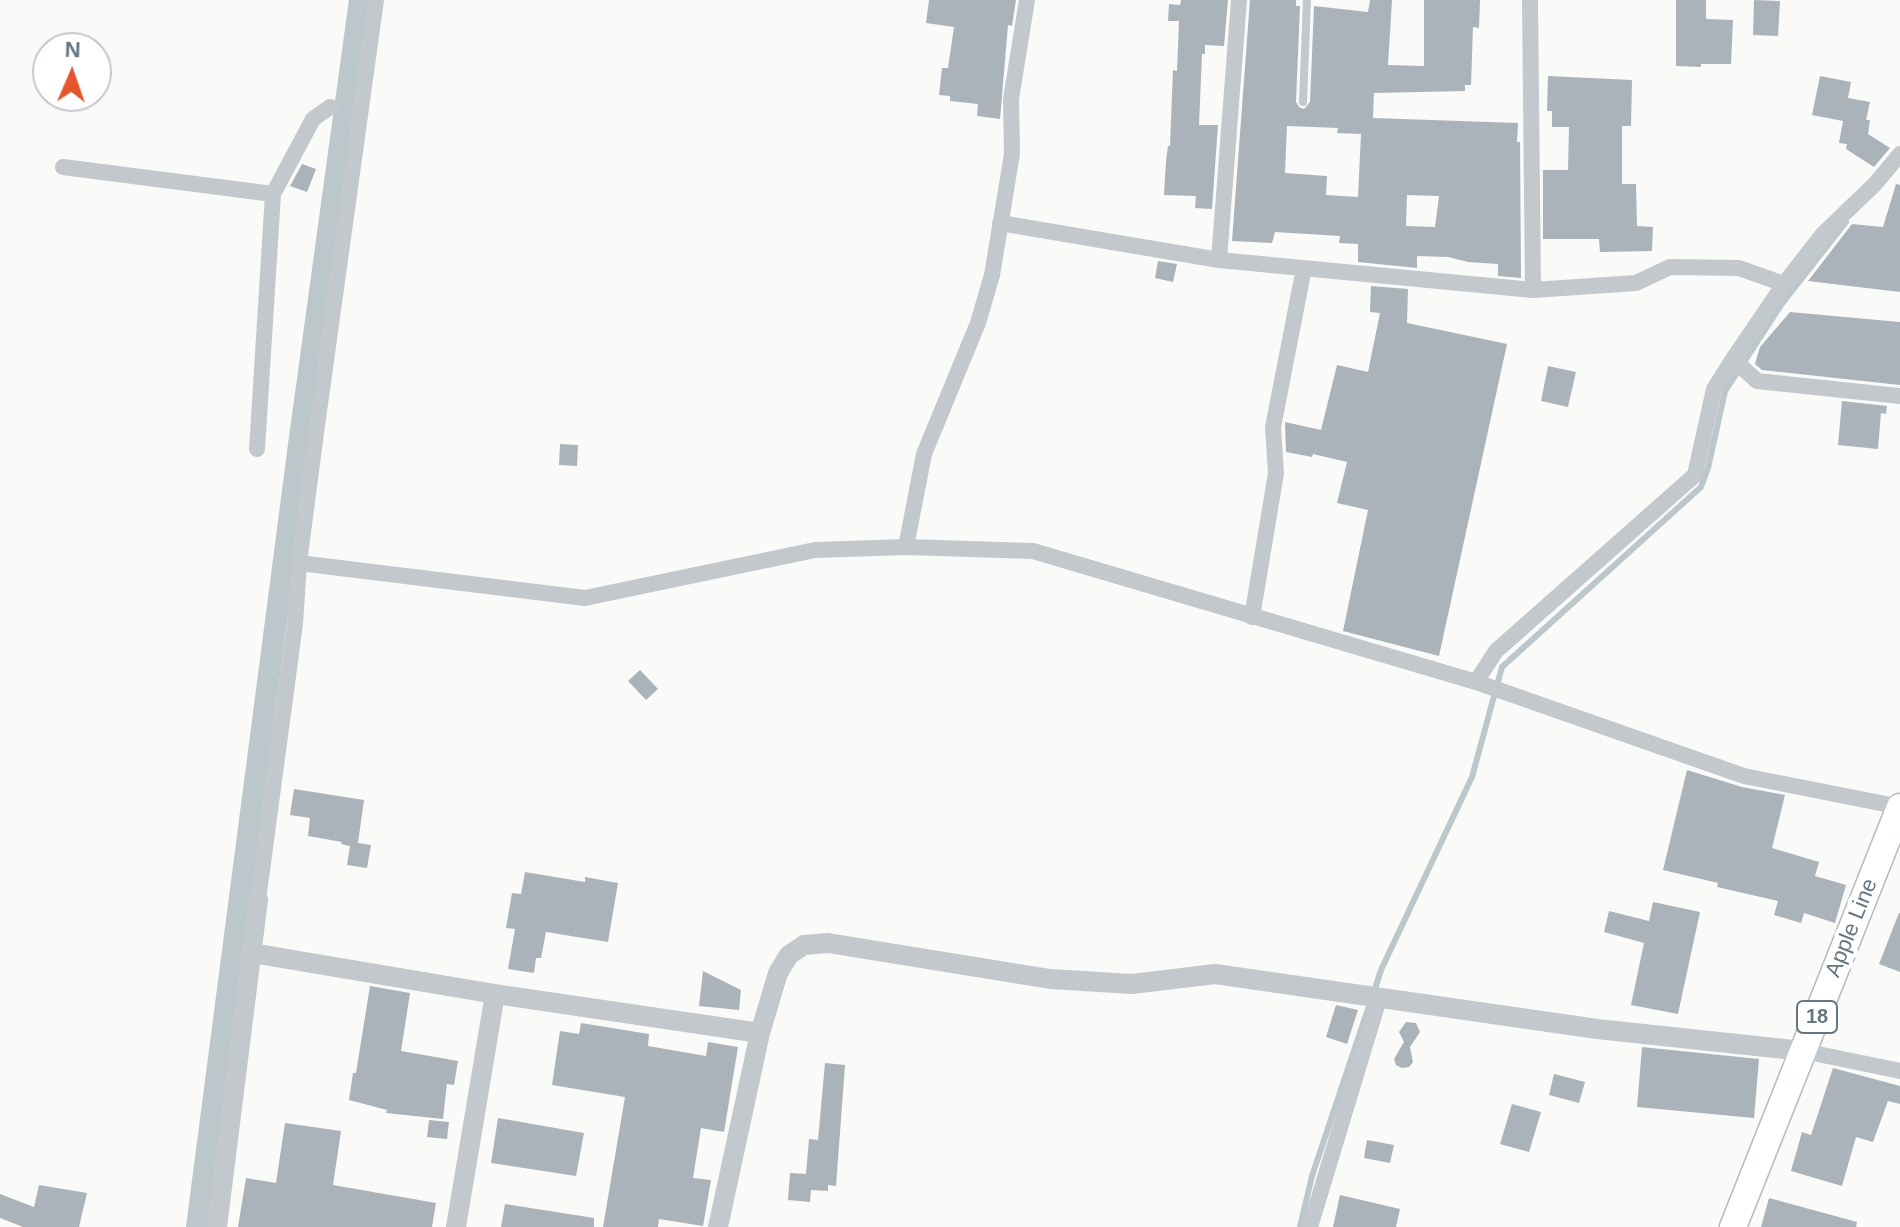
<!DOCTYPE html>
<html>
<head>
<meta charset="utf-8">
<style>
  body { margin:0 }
  #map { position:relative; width:1900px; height:1227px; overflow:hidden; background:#fafaf8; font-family:Arial,sans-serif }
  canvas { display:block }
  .north { position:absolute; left:32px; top:32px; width:80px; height:80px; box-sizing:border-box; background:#fff; border:2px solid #c1c8cd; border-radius:50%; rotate:2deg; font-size:22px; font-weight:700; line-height:32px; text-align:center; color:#657683 }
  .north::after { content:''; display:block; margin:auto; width:28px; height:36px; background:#e4572e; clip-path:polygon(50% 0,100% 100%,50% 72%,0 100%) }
</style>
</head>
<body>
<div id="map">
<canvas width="1900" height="1227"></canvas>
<div class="north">N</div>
</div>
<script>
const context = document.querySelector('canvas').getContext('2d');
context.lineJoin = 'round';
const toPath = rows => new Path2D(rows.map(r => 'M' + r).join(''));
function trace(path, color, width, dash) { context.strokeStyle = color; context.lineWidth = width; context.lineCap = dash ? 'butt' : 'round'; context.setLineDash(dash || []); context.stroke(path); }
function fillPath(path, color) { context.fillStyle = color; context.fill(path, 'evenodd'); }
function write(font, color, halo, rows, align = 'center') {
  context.font = font + ' Arial,sans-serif'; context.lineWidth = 8; context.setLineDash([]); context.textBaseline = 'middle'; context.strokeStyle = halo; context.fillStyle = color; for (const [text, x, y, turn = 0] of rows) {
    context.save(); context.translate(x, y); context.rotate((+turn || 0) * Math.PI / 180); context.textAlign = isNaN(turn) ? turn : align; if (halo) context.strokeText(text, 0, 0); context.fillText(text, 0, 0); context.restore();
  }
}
trace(toPath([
  [1373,995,1381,970,1472,777,1502,667,1701,487,1708,468,1725,391,1781,305,1846,222],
  [1300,1227,1312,1176,1368,1009]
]), '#bbc7cb', 6);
trace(toPath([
  [197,1227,299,445,360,0]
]), '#bbc7cb', 22);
fillPath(toPath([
  [929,0,1016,0,1012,26,1008,25,1000,119,977,116,978,104,950,101,950,96,939,95,942,68,948,68,954,27,926,23],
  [1181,0,1228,0,1224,46,1205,45,1205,54,1202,54,1199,125,1218,125,1212,209,1195,208,1196,196,1164,195,1166,161,1168,146,1170,146,1173,70,1177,71,1179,21,1168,21,1169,4,1180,5],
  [1250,0,1296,0,1296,6,1300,6,1296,102,1299,107,1304,109,1310,102,1314,6,1368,12,1370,0,1392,0,1388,65,1424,66,1424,0,1480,0,1479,28,1473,27,1471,85,1465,85,1465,91,1374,93,1373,118,1518,123,1517,142,1520,142,1521,278,1498,276,1498,264,1468,262,1448,257,1417,256,1417,268,1358,262,1358,244,1339,243,1340,236,1275,232,1272,243,1232,241],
  [1287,126,1338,128,1337,133,1361,134,1358,197,1326,195,1327,176,1285,173],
  [1407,195,1439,196,1435,227,1406,226],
  [1676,0,1706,0,1706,19,1733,20,1731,64,1701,64,1701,67,1676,66],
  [1754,0,1780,1,1778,36,1753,35],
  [1548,76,1632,80,1631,126,1622,126,1622,184,1636,184,1637,226,1653,227,1652,251,1600,252,1599,239,1543,239,1543,170,1568,170,1569,127,1552,127,1552,111,1547,111],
  [1820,76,1851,82,1848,98,1870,102,1866,120,1870,120,1868,134,1890,148,1874,167,1846,149,1847,144,1839,143,1843,121,1812,115],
  [302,164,316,169,307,192,290,186],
  [1896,184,1900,185,1900,292,1808,281,1852,224,1883,227],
  [1158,261,1177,264,1173,282,1155,278],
  [1371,286,1408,289,1407,323,1507,344,1439,656,1343,631,1368,510,1337,503,1347,462,1313,454,1312,457,1286,452,1285,422,1321,430,1337,365,1368,372,1380,313,1370,312],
  [1790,312,1900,322,1900,385,1762,370,1755,364,1760,347],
  [1548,366,1576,372,1568,407,1541,401],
  [1842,401,1887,406,1886,414,1881,413,1878,449,1838,445],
  [560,444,578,445,577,466,559,465],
  [640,670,658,689,646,700,628,681],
  [1687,770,1742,787,1785,795,1772,848,1819,862,1815,876,1846,885,1835,923,1804,913,1801,923,1774,915,1778,901,1717,887,1718,883,1663,870],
  [294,789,364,800,358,843,371,845,367,868,347,865,350,846,341,844,342,842,308,836,310,818,290,815],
  [525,872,585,882,585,877,618,883,608,942,546,932,541,958,536,958,534,973,508,969,515,929,506,928,512,893,521,894],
  [1653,902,1700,912,1678,1014,1631,1005,1644,943,1604,932,1609,911,1649,921],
  [1899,913,1900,913,1900,972,1879,964],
  [703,971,741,990,739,1010,699,1006],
  [370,986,410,993,401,1051,458,1061,454,1085,447,1084,443,1119,386,1113,387,1110,349,1100,353,1073,356,1073],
  [1336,1005,1358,1010,1347,1044,1326,1037],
  [1406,1022,1416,1023,1420,1032,1410,1047,1413,1062,1409,1067,1402,1068,1396,1065,1394,1059,1404,1042,1399,1032],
  [581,1023,649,1034,648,1046,706,1056,708,1042,738,1047,724,1132,701,1128,693,1178,711,1180,703,1226,659,1219,658,1227,603,1227,625,1097,552,1085,560,1031,579,1034],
  [1642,1047,1759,1059,1754,1118,1637,1107],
  [825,1063,845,1065,836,1186,828,1185,828,1191,811,1190,810,1202,788,1200,790,1173,806,1174,809,1139,818,1140],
  [1833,1068,1900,1086,1900,1104,1888,1101,1873,1142,1856,1137,1842,1186,1791,1171,1802,1132,1811,1135],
  [1554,1074,1585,1082,1579,1103,1549,1095],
  [1512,1104,1541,1112,1529,1152,1500,1144],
  [498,1118,584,1133,576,1176,491,1163],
  [429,1120,449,1122,447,1139,427,1137],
  [285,1123,341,1131,333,1185,436,1203,432,1227,238,1227,246,1178,276,1183],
  [1367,1140,1394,1145,1390,1163,1364,1158],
  [39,1185,87,1193,79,1227,23,1227,0,1218,0,1194,34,1207],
  [1340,1195,1400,1209,1396,1227,1333,1227],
  [1769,1198,1857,1222,1856,1227,1761,1227],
  [505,1204,594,1218,594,1227,501,1227]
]), '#aab3b9');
const trunk = toPath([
  [1733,1227,1900,807]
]);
trace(trunk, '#b4b9bd', 29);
trace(toPath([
  [1303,102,1307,0]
]), '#c3c8cc', 8);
trace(toPath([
  [1239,0,1219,260,1533,290,1636,283,1670,267,1739,268,1784,284],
  [1530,0,1533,290],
  [63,167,273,194],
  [1000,223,1219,260],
  [1733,359,1757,381,1900,396],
  [257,449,273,194,313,119,330,107],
  [906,547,924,454,978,323,992,275,1012,154,1011,99,1027,0],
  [299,563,585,598,815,550,906,547,1033,551,1476,682,1744,776,1900,807],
  [1252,617,1276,473,1273,427,1304,268],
  [1476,682,1496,651,1695,475,1714,389,1733,359,1784,284,1823,234,1875,184,1900,154],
  [258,900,295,624,299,563,316,433,376,0],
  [1803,1051,1900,1071],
  [1310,1227,1379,999]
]), '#c3c8cc', 16);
trace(toPath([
  [252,953,495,994,760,1033],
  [217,1227,258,900],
  [456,1227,495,994],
  [718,1227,760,1033,778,973,789,955,804,945,828,943,1050,979,1132,984,1215,974,1597,1029,1803,1051]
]), '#c3c8cc', 20);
trace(trunk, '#fff', 26);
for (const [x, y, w] of [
  [1817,1017,40]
]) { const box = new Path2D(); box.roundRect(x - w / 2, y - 16, w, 32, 6); context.fillStyle = '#fff'; context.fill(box); trace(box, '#657683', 2); }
write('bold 20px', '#657683', null, [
  ["18",1817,1017]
]);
write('22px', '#657683', '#fff', [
  ["Apple Line",1852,928,-68]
]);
</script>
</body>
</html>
